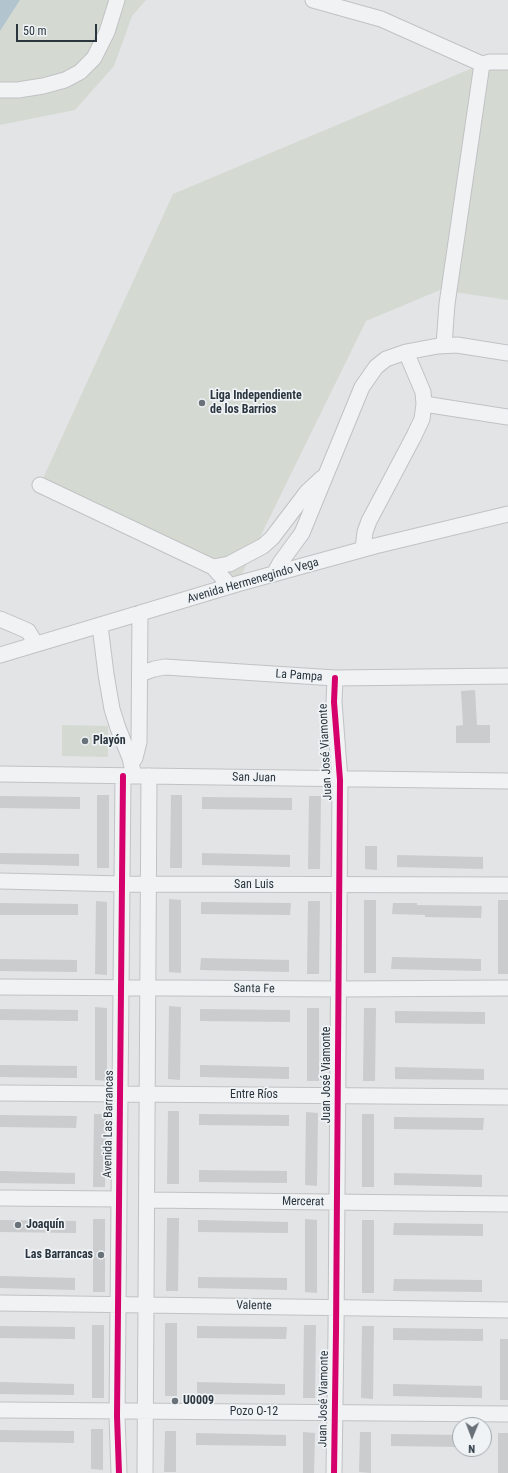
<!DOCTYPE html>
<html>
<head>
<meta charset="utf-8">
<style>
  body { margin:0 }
  #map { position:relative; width:508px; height:1473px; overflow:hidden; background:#e2e4e6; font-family:"Roboto Condensed",sans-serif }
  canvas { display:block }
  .north { position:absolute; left:452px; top:1417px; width:40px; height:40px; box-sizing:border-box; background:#f0f3f6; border:1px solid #a1a7ac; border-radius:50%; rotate:181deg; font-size:11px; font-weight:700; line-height:16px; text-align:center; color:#2a353e }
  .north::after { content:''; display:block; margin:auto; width:14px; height:18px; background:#6a7279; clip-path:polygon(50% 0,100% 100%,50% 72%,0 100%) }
  .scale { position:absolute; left:16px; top:24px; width:81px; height:18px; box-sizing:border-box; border:2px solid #2a353e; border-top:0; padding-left:5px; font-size:12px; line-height:14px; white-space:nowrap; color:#2a353e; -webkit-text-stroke:3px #f0f3f6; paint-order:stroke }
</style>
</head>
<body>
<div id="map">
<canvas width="508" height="1473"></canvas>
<div class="north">N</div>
<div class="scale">50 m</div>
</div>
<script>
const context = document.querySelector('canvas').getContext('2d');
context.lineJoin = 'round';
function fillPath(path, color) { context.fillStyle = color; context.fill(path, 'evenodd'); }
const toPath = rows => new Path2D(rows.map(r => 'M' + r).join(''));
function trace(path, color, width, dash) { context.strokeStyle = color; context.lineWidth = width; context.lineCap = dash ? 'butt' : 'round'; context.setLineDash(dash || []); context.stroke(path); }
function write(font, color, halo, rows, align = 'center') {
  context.font = font + ' "Roboto Condensed",sans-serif'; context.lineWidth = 3.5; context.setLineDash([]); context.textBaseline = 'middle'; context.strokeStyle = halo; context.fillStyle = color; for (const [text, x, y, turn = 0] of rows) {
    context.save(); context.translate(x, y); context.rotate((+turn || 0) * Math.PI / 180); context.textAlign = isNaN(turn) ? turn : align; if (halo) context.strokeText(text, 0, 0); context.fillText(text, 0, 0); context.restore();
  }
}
fillPath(toPath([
  [0,0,146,0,132,16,114,66,75,110,0,125],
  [508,62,508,300,440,290,366,321,237,584,221,575,40,485,173,194,482,64],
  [62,725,108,726,108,757,62,756]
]), '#d4dad2');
fillPath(toPath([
  [0,0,20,0,0,31]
]), '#b2c5cf');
fillPath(toPath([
  [475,690,477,725,490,725,490,743,456,743,456,726,463,725,461,691],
  [97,795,109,795,109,868,97,868],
  [171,795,182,795,182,868,170,868],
  [0,796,80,797,80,809,0,808],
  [309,796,321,796,320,869,308,869],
  [202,797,292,798,292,810,202,809],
  [365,846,377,846,377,870,365,869],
  [0,853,79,854,79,866,0,864],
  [202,853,290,855,290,867,202,865],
  [397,855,483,857,483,869,397,867],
  [169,899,181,900,181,973,169,972],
  [364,900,376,900,376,973,364,973],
  [498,900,508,900,508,974,498,974],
  [96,901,107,902,107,975,95,974],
  [308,901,320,901,319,974,307,974],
  [201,902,291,903,290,915,201,914],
  [0,903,78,904,78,915,0,915],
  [393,903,417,903,417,905,482,906,481,918,425,917,425,915,392,914],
  [392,957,481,959,481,971,391,969],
  [201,958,289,960,289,972,200,970],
  [0,959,77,960,77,972,0,971],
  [169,1006,181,1007,180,1080,168,1079],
  [95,1007,107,1008,107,1081,95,1080],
  [307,1008,319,1008,319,1081,307,1081],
  [364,1008,376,1008,375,1081,363,1081],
  [0,1009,78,1010,78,1021,0,1020],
  [200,1009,290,1010,290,1022,200,1021],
  [395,1011,485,1012,485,1024,395,1023],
  [0,1065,77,1066,77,1078,0,1077],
  [200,1065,289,1067,289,1079,200,1077],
  [395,1067,484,1069,484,1080,395,1079],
  [168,1111,179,1111,179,1184,167,1184],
  [306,1112,318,1113,317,1186,305,1185],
  [94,1114,106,1114,105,1187,93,1187],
  [199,1114,289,1115,289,1126,199,1125],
  [362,1114,374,1114,374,1187,362,1187],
  [0,1115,77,1116,76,1128,0,1127],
  [394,1117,484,1118,483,1130,394,1129],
  [199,1170,287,1171,287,1183,199,1182],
  [0,1171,75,1173,75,1184,0,1183],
  [394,1173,482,1175,482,1187,394,1185],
  [167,1218,179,1218,178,1291,166,1291],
  [93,1219,105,1219,105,1292,93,1292],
  [305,1219,317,1220,317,1293,305,1292],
  [0,1220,76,1221,76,1233,0,1232],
  [198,1220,288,1222,288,1233,198,1232],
  [362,1220,374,1220,374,1293,362,1293],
  [394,1223,483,1224,483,1236,393,1235],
  [0,1276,75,1278,75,1290,0,1288],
  [198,1277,287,1278,287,1290,198,1288],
  [394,1279,482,1280,482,1292,393,1291],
  [165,1323,177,1323,177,1396,165,1396],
  [92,1325,104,1325,104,1398,92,1398],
  [304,1325,316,1325,315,1398,303,1398],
  [0,1326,75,1327,75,1339,0,1338],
  [197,1326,287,1327,286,1339,197,1338],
  [362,1326,374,1326,373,1399,361,1398],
  [393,1328,483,1329,483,1341,393,1340],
  [500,1339,508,1339,508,1400,500,1400],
  [0,1382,74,1384,74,1395,0,1394],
  [197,1382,285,1384,285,1395,197,1394],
  [393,1384,482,1386,482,1398,393,1396],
  [91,1429,103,1429,103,1470,91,1469],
  [0,1430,74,1431,74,1443,0,1442],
  [165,1431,176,1431,176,1472,164,1472],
  [303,1432,315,1433,314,1473,303,1473],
  [360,1432,371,1432,371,1473,359,1472],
  [196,1433,286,1435,286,1446,196,1445],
  [498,1433,508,1433,508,1473,498,1473],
  [391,1434,460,1435,460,1447,391,1446]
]), '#caccce');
const minor = toPath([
  [313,0,381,19,482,64,490,62,508,62],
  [0,90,18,90,43,86,65,80,80,72,94,58,107,32,117,0],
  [444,345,447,304,482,64],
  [424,404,508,417],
  [40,485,213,567,230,586],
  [363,549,365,532,369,521,414,436,422,419,424,404,423,392,406,352],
  [213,567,229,564,263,546,272,538,307,492,322,478],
  [274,574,280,563,302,533,362,387,376,367,386,359,406,352,438,346,457,345,508,353],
  [0,619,28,631,36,644],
  [100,626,106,674,112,709,118,728,130,758,134,776],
  [0,655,237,584,375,546,508,514],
  [140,674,154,669,165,667,335,678,508,676],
  [131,763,135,758,139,742,140,613],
  [0,774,508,781],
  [0,881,122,884,508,885],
  [0,987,339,989,508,988],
  [0,1093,508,1097],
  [0,1198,119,1199],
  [147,1200,508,1204],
  [0,1303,508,1310],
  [0,1410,508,1414],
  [119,1473,117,1416,123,776],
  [145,1473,149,776],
  [334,1473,336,1331,340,780,334,702,335,678]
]);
trace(minor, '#c0c2c4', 17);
trace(minor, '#f1f2f4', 15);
trace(toPath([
  [119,1473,117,1416,123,776],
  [334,1473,336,1331,340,780,334,702,335,678]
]), '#d6006c', 6);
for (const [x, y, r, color] of [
  [202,403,4,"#6a7279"],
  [85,741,4,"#6a7279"],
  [18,1225,4,"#6a7279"],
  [101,1255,4,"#6a7279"],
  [175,1401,4,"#6a7279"]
]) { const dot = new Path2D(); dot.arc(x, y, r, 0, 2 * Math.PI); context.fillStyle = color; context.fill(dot); trace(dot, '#f0f3f6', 1.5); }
write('bold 12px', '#2a353e', '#f0f3f6', [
  ["Liga Independiente",210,396],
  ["de los Barrios",210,410],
  ["Playón",93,741],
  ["Joaquín",26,1225],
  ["Las Barrancas",93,1255,"right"],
  ["U0009",183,1401]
], 'left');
write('12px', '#2a353e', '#f0f3f6', [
  ["Avenida Hermenegindo Vega",253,581,-16],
  ["La Pampa",299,676,4],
  ["Juan José Viamonte",326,752,-93],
  ["San Juan",254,778,1],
  ["San Luis",254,885],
  ["Santa Fe",254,989,1],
  ["Juan José Viamonte",327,1075,-90],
  ["Entre Ríos",254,1095],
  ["Avenida Las Barrancas",109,1124,-89],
  ["Mercerat",303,1202,1],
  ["Valente",254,1306,1],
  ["Juan José Viamonte",324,1399,-89],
  ["Pozo O-12",254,1412]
]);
</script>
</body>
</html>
